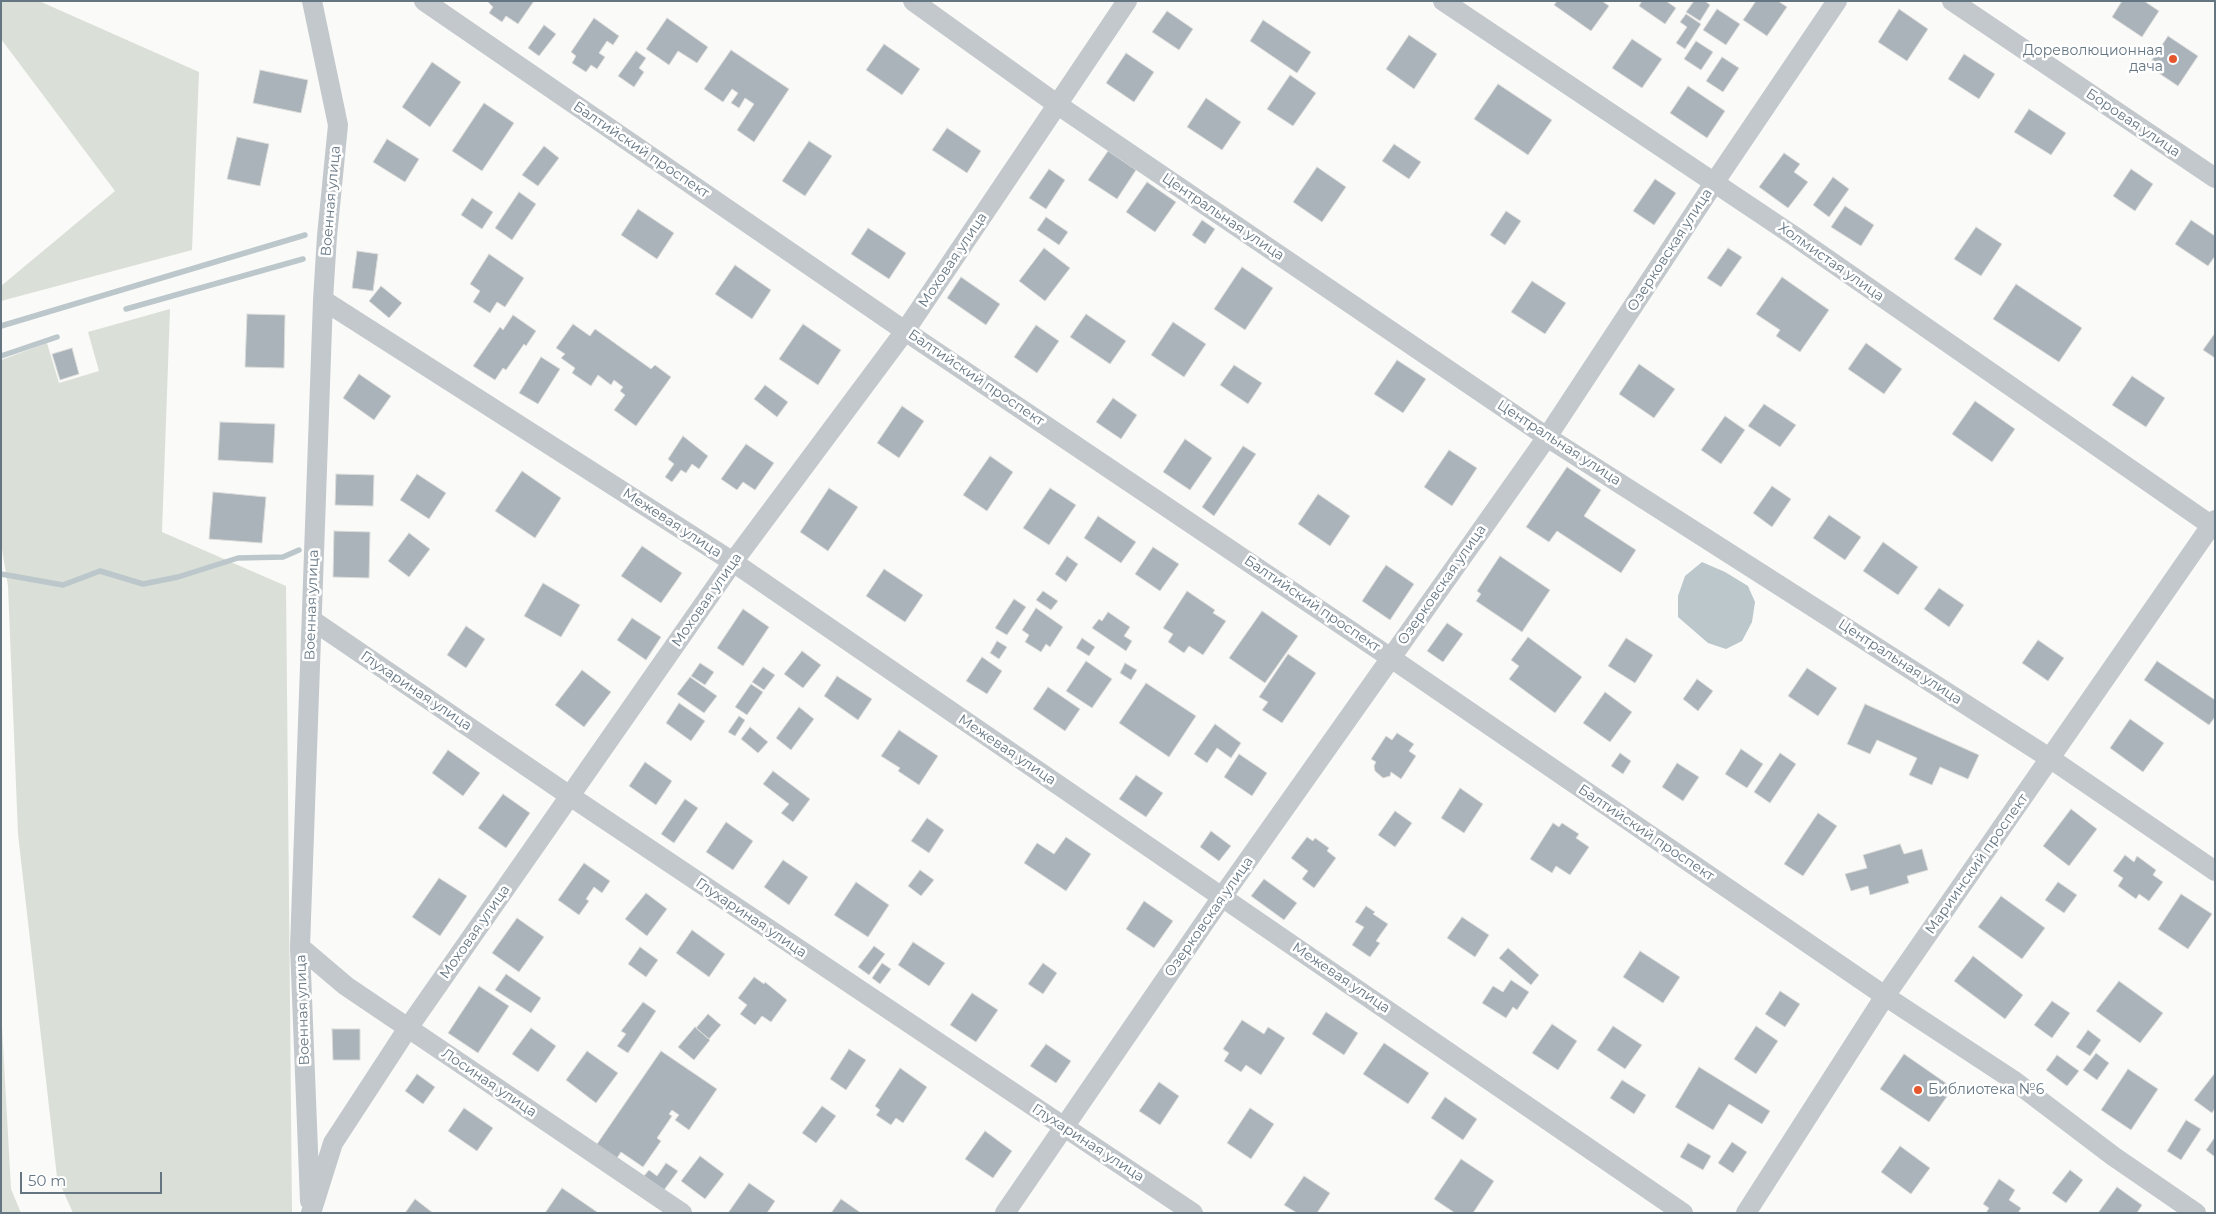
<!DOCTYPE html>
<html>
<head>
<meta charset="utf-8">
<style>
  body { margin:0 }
  #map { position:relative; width:2216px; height:1214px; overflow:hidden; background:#fafaf8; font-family:Montserrat,sans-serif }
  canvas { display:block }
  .frame { position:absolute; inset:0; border:2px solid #657683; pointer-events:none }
  .scale { position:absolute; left:20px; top:1172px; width:142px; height:22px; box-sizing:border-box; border:2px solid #657683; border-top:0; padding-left:6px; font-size:15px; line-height:18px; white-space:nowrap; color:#657683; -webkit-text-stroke:4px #fff; paint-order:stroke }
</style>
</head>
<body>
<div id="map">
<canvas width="2216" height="1214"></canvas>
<div class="frame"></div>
<div class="scale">50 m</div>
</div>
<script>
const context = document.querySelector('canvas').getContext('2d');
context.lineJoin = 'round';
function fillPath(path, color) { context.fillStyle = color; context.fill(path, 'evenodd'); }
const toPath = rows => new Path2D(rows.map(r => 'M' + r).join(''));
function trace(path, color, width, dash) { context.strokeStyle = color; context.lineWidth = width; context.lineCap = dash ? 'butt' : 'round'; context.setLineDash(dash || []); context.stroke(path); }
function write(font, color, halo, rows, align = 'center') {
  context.font = font + ' Montserrat,sans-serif'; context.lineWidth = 5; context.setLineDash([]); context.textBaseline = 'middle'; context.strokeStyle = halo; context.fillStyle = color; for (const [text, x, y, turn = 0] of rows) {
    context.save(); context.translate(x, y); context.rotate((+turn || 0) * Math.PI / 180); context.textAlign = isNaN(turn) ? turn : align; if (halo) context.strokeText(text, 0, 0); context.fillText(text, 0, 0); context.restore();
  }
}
fillPath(toPath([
  [1,1,39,1,199,72,192,250,1,301,1,286,115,191,1,39],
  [170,309,162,532,286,586,292,1213,73,1213,57,1177,18,834,8,586,1,543,1,360,47,343,59,383,99,371,88,332],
  [1,1009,11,1189,21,1213,1,1213]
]), '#dadfd7');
fillPath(toPath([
  [1702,562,1725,572,1748,586,1755,602,1752,622,1742,641,1726,649,1708,643,1678,617,1678,596,1685,576]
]), '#bbc7cb');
trace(toPath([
  [126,309,303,259],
  [1,326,305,235],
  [1,356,57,337],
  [1,574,63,585,100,571,143,584,178,577,238,558,283,557,299,550]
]), '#bbc7cb', 5.5);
const building = toPath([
  [487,1,534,1,518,24,506,16,502,22,489,13,493,7,487,1],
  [1557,1,1602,1,1609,6,1591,31,1554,5,1557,1],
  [1642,1,1666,1,1676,8,1665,24,1639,6,1642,1],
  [1694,1,1705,1,1710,5,1700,21,1686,12,1694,1],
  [1756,1,1778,1,1787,7,1767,36,1743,20,1756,1],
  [2122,1,2144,1,2159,11,2142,37,2112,17,2122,1],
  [1717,9,1740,24,1726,45,1703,30,1717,9],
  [1899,9,1928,29,1907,61,1878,42,1899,9],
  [1167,11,1193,29,1179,50,1152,32,1167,11],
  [1686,14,1701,24,1685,49,1676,43,1687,27,1680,22,1686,14],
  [594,18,619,36,613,45,607,41,599,53,605,57,597,69,591,65,586,72,572,63,576,56,571,52,594,18],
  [667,18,708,47,697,63,678,51,669,65,646,49,667,18],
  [1263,20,1311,52,1297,73,1250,41,1263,20],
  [544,25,556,34,539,56,528,48,544,25],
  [1409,35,1437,54,1414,89,1386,69,1409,35],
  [2168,36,2198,56,2178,86,2148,66,2168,36],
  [1632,39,1662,59,1642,88,1612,68,1632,39],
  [1696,41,1713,52,1701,70,1684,59,1696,41],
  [884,44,920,69,902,95,866,70,884,44],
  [731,50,789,89,754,142,737,130,754,104,745,98,739,108,731,103,738,93,732,89,723,102,704,89,731,50],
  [636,51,646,58,639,68,644,72,634,87,618,76,636,51],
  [1126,53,1154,72,1134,102,1106,83,1126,53],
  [1964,54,1995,74,1979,99,1948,79,1964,54],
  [1722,57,1739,68,1723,92,1706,81,1722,57],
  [432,62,461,82,430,127,402,107,432,62],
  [260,70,308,80,301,113,253,103,260,70],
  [1290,75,1316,93,1293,126,1267,109,1290,75],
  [1498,84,1552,120,1528,155,1474,119,1498,84],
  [1688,86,1725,111,1707,138,1670,113,1688,86],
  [1206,98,1241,122,1222,150,1187,127,1206,98],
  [484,103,514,123,482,171,452,151,484,103],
  [2029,109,2066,133,2051,155,2014,132,2029,109],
  [947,128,981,151,967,173,932,150,947,128],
  [237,137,269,144,260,186,227,179,237,137],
  [387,139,419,159,405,182,373,162,387,139],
  [809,141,832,156,805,196,782,181,809,141],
  [1394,144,1421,162,1409,179,1382,161,1394,144],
  [544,146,559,158,538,186,522,175,544,146],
  [1108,151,1136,170,1117,199,1088,180,1108,151],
  [1784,153,1800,164,1794,172,1808,182,1788,208,1759,187,1784,153],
  [1317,167,1346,187,1322,222,1293,202,1317,167],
  [1049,169,1065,180,1046,209,1029,198,1049,169],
  [2131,169,2153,184,2135,211,2113,196,2131,169],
  [1833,177,1849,189,1829,217,1813,205,1833,177],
  [1655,179,1676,193,1654,225,1633,211,1655,179],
  [1147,182,1176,202,1155,232,1126,212,1147,182],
  [519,192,536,204,512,240,495,228,519,192],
  [472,198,493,212,482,229,461,215,472,198],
  [1845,206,1874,225,1861,246,1831,227,1845,206],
  [638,209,674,233,657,259,621,235,638,209],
  [1506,211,1521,221,1505,245,1490,235,1506,211],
  [1046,217,1068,232,1059,245,1037,230,1046,217],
  [1202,220,1215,229,1205,244,1192,235,1202,220],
  [2191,220,2215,236,2215,256,2208,266,2175,244,2191,220],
  [1976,227,2002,244,1981,276,1954,259,1976,227],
  [868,228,906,253,889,279,851,254,868,228],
  [1044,248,1070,268,1045,301,1019,281,1044,248],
  [1728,248,1742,257,1721,287,1707,278,1728,248],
  [357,251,378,254,373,291,352,288,357,251],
  [489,254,524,278,505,307,497,302,490,313,473,302,480,291,470,284,489,254],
  [735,265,771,290,752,319,715,294,735,265],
  [1242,267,1273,288,1245,330,1214,309,1242,267],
  [961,277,1000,304,986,325,947,298,961,277],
  [1782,277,1829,310,1800,352,1776,336,1780,330,1756,314,1782,277],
  [1532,281,1566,303,1545,334,1511,312,1532,281],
  [2016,284,2082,328,2059,362,1993,319,2016,284],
  [381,286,402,303,389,318,369,301,381,286],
  [247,314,285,315,284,368,245,367,247,314],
  [1086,314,1126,341,1110,364,1070,337,1086,314],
  [513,315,536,331,526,346,524,344,506,370,503,368,495,380,473,366,500,327,503,330,513,315],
  [1173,322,1206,344,1184,377,1151,355,1173,322],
  [573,324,590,336,595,329,651,369,655,365,671,377,636,426,614,410,625,395,620,391,623,387,614,380,611,385,598,375,591,386,572,373,575,368,561,358,565,354,556,348,573,324],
  [803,324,841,350,818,385,779,359,803,324],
  [1036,325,1059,341,1037,373,1014,357,1036,325],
  [2215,333,2215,358,2203,350,2215,333],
  [1866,343,1902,369,1884,394,1848,369,1866,343],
  [72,348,79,374,60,380,52,354,72,348],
  [541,357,560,369,538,404,519,393,541,357],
  [1397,360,1426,379,1403,413,1374,394,1397,360],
  [1639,364,1675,389,1654,418,1619,394,1639,364],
  [1234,365,1262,383,1248,404,1220,385,1234,365],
  [359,374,391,396,374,420,343,398,359,374],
  [2132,376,2165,398,2146,427,2112,405,2132,376],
  [765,385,788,402,777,417,754,399,765,385],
  [1113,398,1137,415,1121,439,1096,422,1113,398],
  [1975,401,2015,429,1992,462,1952,434,1975,401],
  [1764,404,1796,425,1780,447,1748,426,1764,404],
  [902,406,924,421,899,458,877,443,902,406],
  [1725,416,1745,430,1721,464,1701,450,1725,416],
  [220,422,275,424,273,463,218,460,220,422],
  [683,436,708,456,699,469,692,464,686,473,681,470,672,482,665,477,674,464,668,459,683,436],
  [1185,439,1212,458,1190,490,1163,472,1185,439],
  [746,444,774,463,755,490,743,482,737,490,721,479,746,444],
  [1243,446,1256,454,1214,516,1202,507,1243,446],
  [1449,450,1477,468,1452,506,1424,487,1449,450],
  [990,456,1013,472,987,511,963,495,990,456],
  [1567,467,1601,490,1584,516,1636,550,1621,573,1557,531,1549,542,1526,527,1567,467],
  [522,471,561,498,535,538,495,511,522,471],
  [336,474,374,475,373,506,335,505,336,474],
  [417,474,446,493,429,519,400,500,417,474],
  [1772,486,1791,499,1772,527,1753,513,1772,486],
  [829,488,858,507,828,551,800,532,829,488],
  [1050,488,1076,505,1049,545,1023,528,1050,488],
  [213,492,266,497,262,543,209,539,213,492],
  [1318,494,1350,516,1330,546,1298,524,1318,494],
  [1829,515,1861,537,1845,560,1813,538,1829,515],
  [1098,516,1136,542,1121,563,1084,538,1098,516],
  [334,531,370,532,369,578,333,577,334,531],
  [409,533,430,549,409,577,388,561,409,533],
  [1883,542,1918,567,1898,595,1863,571,1883,542],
  [642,546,682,573,661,603,621,576,642,546],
  [1153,547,1179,564,1160,591,1135,574,1153,547],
  [1067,556,1078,564,1066,582,1055,574,1067,556],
  [1500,556,1550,590,1522,632,1476,601,1481,594,1477,591,1500,556],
  [1386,565,1414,584,1390,620,1362,601,1386,565],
  [884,569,923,595,905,622,866,596,884,569],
  [543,583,580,605,561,637,524,616,543,583],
  [1939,588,1964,605,1949,627,1924,609,1939,588],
  [1043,591,1058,601,1051,610,1036,600,1043,591],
  [1187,591,1215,610,1213,613,1226,621,1203,655,1189,646,1184,653,1168,642,1173,634,1163,628,1187,591],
  [1014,599,1026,607,1007,635,995,628,1014,599],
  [1036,608,1063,627,1050,647,1046,644,1041,652,1025,642,1029,635,1022,630,1036,608],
  [743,609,769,627,743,666,717,648,743,609],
  [1262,611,1298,636,1265,683,1229,658,1262,611],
  [1108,612,1130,627,1124,636,1132,641,1126,651,1092,628,1099,619,1102,621,1108,612],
  [632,618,661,637,646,660,617,640,632,618],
  [1447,623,1463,634,1443,662,1427,651,1447,623],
  [466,626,485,639,466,668,447,655,466,626],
  [1528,637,1582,677,1555,713,1509,679,1519,666,1511,660,1528,637],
  [1082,638,1095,647,1089,656,1076,648,1082,638],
  [1626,638,1653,655,1635,683,1608,666,1626,638],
  [2038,640,2064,658,2048,681,2022,663,2038,640],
  [997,641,1007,647,999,659,990,653,997,641],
  [802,651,821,665,803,688,784,674,802,651],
  [1288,654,1316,673,1282,723,1262,710,1268,702,1259,697,1288,654],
  [982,657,1002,671,987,694,966,681,982,657],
  [1086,661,1112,679,1092,708,1066,691,1086,661],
  [2157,661,2215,700,2215,717,2209,725,2144,680,2157,661],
  [700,663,714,672,705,685,691,676,700,663],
  [1125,663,1137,670,1131,680,1120,673,1125,663],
  [763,667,775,675,764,690,752,682,763,667],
  [1807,668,1837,688,1818,716,1788,696,1807,668],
  [582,670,611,692,584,727,555,705,582,670],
  [837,676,872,699,858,720,824,696,837,676],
  [690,677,717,696,704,713,677,694,690,677],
  [1697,679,1713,691,1698,711,1683,699,1697,679],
  [1146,683,1196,716,1169,757,1119,723,1146,683],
  [751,684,763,692,747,715,735,707,751,684],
  [1048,687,1080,709,1065,731,1033,709,1048,687],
  [1605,692,1632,712,1610,742,1583,723,1605,692],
  [679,703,705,721,691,741,666,723,679,703],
  [1865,704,1979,755,1968,779,1940,767,1932,785,1909,775,1917,758,1877,740,1870,754,1847,744,1865,704],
  [799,707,814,719,791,750,776,738,799,707],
  [739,716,745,720,735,736,728,732,739,716],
  [2130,719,2164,743,2143,772,2110,748,2130,719],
  [1215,724,1241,743,1231,758,1217,748,1207,763,1194,754,1215,724],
  [750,727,768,742,758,753,741,739,750,727],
  [899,730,938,756,919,785,898,771,900,768,881,756,899,730],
  [1397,733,1414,744,1409,751,1416,756,1401,779,1391,772,1390,776,1383,778,1375,771,1374,766,1376,762,1371,759,1386,736,1392,740,1397,733],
  [1741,749,1763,764,1747,788,1725,774,1741,749],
  [448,750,480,773,463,796,432,773,448,750],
  [1620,753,1631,761,1623,774,1611,766,1620,753],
  [1780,753,1796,764,1770,803,1754,792,1780,753],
  [1239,754,1267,773,1252,796,1224,777,1239,754],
  [645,762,672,781,656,805,629,786,645,762],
  [1677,763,1699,777,1683,801,1662,787,1677,763],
  [773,771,810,799,793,822,781,813,789,804,763,784,773,771],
  [1136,775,1163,793,1146,817,1119,799,1136,775],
  [1460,788,1483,804,1464,833,1441,818,1460,788],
  [503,794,530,813,506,848,478,828,503,794],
  [685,799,698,808,674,843,661,834,685,799],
  [2071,809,2097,829,2069,866,2043,846,2071,809],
  [1395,811,1412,823,1395,847,1378,835,1395,811],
  [1818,813,1837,826,1803,876,1784,864,1818,813],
  [927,818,944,830,929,853,911,841,927,818],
  [726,822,753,841,733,870,706,852,726,822],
  [1553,823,1559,827,1562,823,1579,834,1576,838,1589,847,1570,875,1556,866,1552,873,1530,859,1553,823],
  [1211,831,1231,846,1219,861,1200,847,1211,831],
  [1066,837,1091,854,1066,891,1024,863,1037,843,1054,854,1066,837],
  [1307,837,1313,841,1315,838,1329,848,1327,851,1336,858,1314,888,1302,879,1308,871,1291,858,1307,837],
  [1900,844,1904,854,1922,849,1928,870,1907,876,1909,883,1870,895,1868,886,1851,891,1845,874,1867,868,1863,855,1900,844],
  [2125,855,2134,862,2137,856,2156,870,2153,875,2163,882,2149,901,2139,894,2136,899,2118,886,2123,878,2113,871,2125,855],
  [783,860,808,877,789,905,764,887,783,860],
  [584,863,610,881,602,893,594,887,586,899,589,901,579,915,558,900,584,863],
  [920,870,934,880,921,896,908,886,920,870],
  [439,878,467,896,440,936,412,917,439,878],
  [1264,879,1297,903,1284,920,1251,896,1264,879],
  [856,882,889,905,868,937,834,915,856,882],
  [2058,882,2077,895,2064,913,2045,900,2058,882],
  [646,893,667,909,647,936,625,919,646,893],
  [2181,894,2212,914,2188,949,2158,929,2181,894],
  [2001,896,2045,928,2022,959,1978,927,2001,896],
  [1144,901,1173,921,1154,948,1126,929,1144,901],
  [1366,906,1375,912,1373,914,1388,924,1376,941,1380,943,1370,957,1352,945,1364,927,1355,922,1366,906],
  [1462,917,1489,935,1475,957,1447,938,1462,917],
  [517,918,544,937,519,972,492,953,517,918],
  [692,930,725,954,709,977,676,953,692,930],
  [913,942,945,963,929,986,898,965,913,942],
  [874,946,885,954,869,975,858,967,874,946],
  [640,947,658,960,646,977,628,964,640,947],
  [1508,948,1539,975,1531,985,1499,958,1508,948],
  [1640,951,1680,977,1663,1003,1623,977,1640,951],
  [1973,956,2023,995,2005,1019,1954,981,1973,956],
  [882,963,891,969,880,984,872,978,882,963],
  [1043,963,1057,973,1043,994,1028,984,1043,963],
  [506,974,541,998,531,1013,495,990,506,974],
  [754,977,764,984,765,982,787,1000,771,1022,762,1016,755,1025,740,1014,747,1005,738,998,754,977],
  [1511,980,1529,992,1517,1010,1513,1007,1506,1018,1482,1003,1493,986,1503,992,1511,980],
  [2119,981,2163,1013,2140,1043,2096,1011,2119,981],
  [479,986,509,1006,478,1053,448,1033,479,986],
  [1780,991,1800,1004,1785,1027,1765,1014,1780,991],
  [972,993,998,1010,976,1042,950,1025,972,993],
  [2052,1001,2070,1013,2052,1038,2034,1025,2052,1001],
  [643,1002,656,1011,628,1053,617,1046,626,1034,621,1031,643,1002],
  [1326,1012,1358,1033,1344,1055,1312,1034,1326,1012],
  [708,1014,721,1025,709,1039,696,1028,708,1014],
  [1242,1020,1264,1034,1268,1027,1285,1038,1261,1075,1246,1065,1241,1072,1224,1061,1229,1053,1223,1049,1242,1020],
  [1552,1024,1577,1041,1558,1070,1532,1053,1552,1024],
  [1613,1026,1642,1045,1625,1069,1597,1050,1613,1026],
  [1756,1026,1778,1041,1756,1074,1734,1059,1756,1026],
  [695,1027,710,1040,694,1060,678,1047,695,1027],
  [531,1028,556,1046,538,1072,512,1054,531,1028],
  [332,1029,360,1029,360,1060,333,1060,332,1029],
  [2088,1030,2101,1040,2090,1056,2076,1047,2088,1030],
  [1384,1043,1429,1073,1408,1104,1363,1074,1384,1043],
  [1046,1044,1071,1061,1056,1083,1030,1066,1046,1044],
  [849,1049,866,1060,846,1090,830,1079,849,1049],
  [587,1051,618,1073,596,1103,566,1080,587,1051],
  [661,1051,717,1089,689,1130,675,1120,679,1115,672,1110,669,1114,672,1116,657,1138,661,1141,643,1167,621,1152,615,1161,595,1147,661,1051],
  [2096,1053,2109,1063,2097,1080,2083,1070,2096,1053],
  [1904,1054,1953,1088,1929,1122,1880,1089,1904,1054],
  [2057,1055,2079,1071,2067,1086,2046,1070,2057,1055],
  [1699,1067,1770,1111,1762,1124,1729,1104,1713,1130,1675,1107,1699,1067],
  [900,1068,927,1087,903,1123,896,1118,891,1125,876,1115,880,1110,875,1106,900,1068],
  [2128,1069,2158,1089,2131,1130,2101,1110,2128,1069],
  [2215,1073,2215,1108,2212,1113,2194,1100,2215,1073],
  [417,1074,435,1087,423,1104,405,1091,417,1074],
  [1622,1080,1646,1095,1634,1114,1610,1098,1622,1080],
  [1159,1082,1179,1096,1160,1125,1139,1111,1159,1082],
  [1445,1097,1477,1119,1463,1140,1431,1118,1445,1097],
  [822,1106,836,1116,816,1143,802,1133,822,1106],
  [464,1108,493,1128,477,1151,448,1131,464,1108],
  [1250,1108,1274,1124,1251,1159,1227,1143,1250,1108],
  [2186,1120,2201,1129,2181,1160,2167,1151,2186,1120],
  [985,1131,1012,1151,993,1178,965,1159,985,1131],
  [2215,1137,2215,1157,2206,1150,2215,1137],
  [1732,1142,1747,1152,1733,1173,1718,1163,1732,1142],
  [1688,1143,1711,1156,1703,1170,1680,1157,1688,1143],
  [1900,1146,1930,1168,1911,1194,1881,1172,1900,1146],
  [700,1156,724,1174,705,1199,681,1181,700,1156],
  [1461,1159,1494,1181,1473,1213,1455,1213,1434,1199,1461,1159],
  [666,1163,678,1171,664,1190,644,1176,649,1170,657,1176,666,1163],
  [2070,1170,2083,1180,2066,1203,2052,1193,2070,1170],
  [1304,1176,1330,1193,1317,1213,1297,1213,1284,1205,1304,1176],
  [1999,1179,2015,1190,2009,1200,2021,1208,2018,1213,1986,1213,1989,1208,1983,1204,1999,1179],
  [749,1183,775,1201,767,1213,728,1213,749,1183],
  [2117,1187,2142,1205,2137,1213,2098,1213,2117,1187],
  [562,1188,597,1212,596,1213,545,1213,562,1188],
  [415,1199,433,1213,405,1213,415,1199],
  [841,1199,861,1213,831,1213,841,1199]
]);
fillPath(building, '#aab3b9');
trace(building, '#dcdcda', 1);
trace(toPath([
  [424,1,905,331,1391,658,1885,996,2013,1080,2113,1156,2196,1213],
  [913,1,1058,105,1547,437,2051,759,2215,871],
  [1443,1,1794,236,2215,528],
  [1952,1,2215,178],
  [323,300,733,562,1683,1213],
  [312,620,570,796,1193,1213],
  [300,947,346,986,682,1213],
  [310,1201,300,947,323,300,327,236,338,125,312,1],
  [311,1213,333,1143,408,1028,733,562,905,331,1127,1],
  [1005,1213,1222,897,1547,437,1714,183,1837,1],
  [1746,1213,1885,996,2215,520]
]), '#c3c8cc', 20);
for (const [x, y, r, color] of [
  [2173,59,5,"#e4572e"],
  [1918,1090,5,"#e4572e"]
]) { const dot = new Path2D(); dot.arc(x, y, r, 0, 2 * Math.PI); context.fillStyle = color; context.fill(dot); trace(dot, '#fff', 2); }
write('14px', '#657683', '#fff', [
  ["Дореволюционная",2163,51],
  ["дача",2163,67],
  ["Библиотека №6",1928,1090,"left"]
], 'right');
write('14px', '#657683', '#fff', [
  ["Боровая улица",2133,123,34],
  ["Балтийский проспект",641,150,34],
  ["Военная улица",331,201,-85],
  ["Центральная улица",1223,217,34],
  ["Озерковская улица",1670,250,-57],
  ["Моховая улица",953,260,-56],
  ["Холмистая улица",1831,262,35],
  ["Балтийский проспект",976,378,34],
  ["Центральная улица",1559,443,33],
  ["Межевая улица",672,523,33],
  ["Озерковская улица",1442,585,-55],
  ["Моховая улица",707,600,-55],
  ["Балтийский проспект",1312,604,34],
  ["Военная улица",312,605,-88],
  ["Центральная улица",1900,662,33],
  ["Глухариная улица",416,691,34],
  ["Межевая улица",1007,750,34],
  ["Балтийский проспект",1646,833,34],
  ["Мариинский проспект",1977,864,-55],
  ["Озерковская улица",1209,917,-55],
  ["Глухариная улица",751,918,34],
  ["Моховая улица",475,932,-55],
  ["Межевая улица",1341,978,34],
  ["Военная улица",303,1010,-92],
  ["Лосиная улица",489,1083,34],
  ["Глухариная улица",1088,1143,33]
]);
</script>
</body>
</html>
